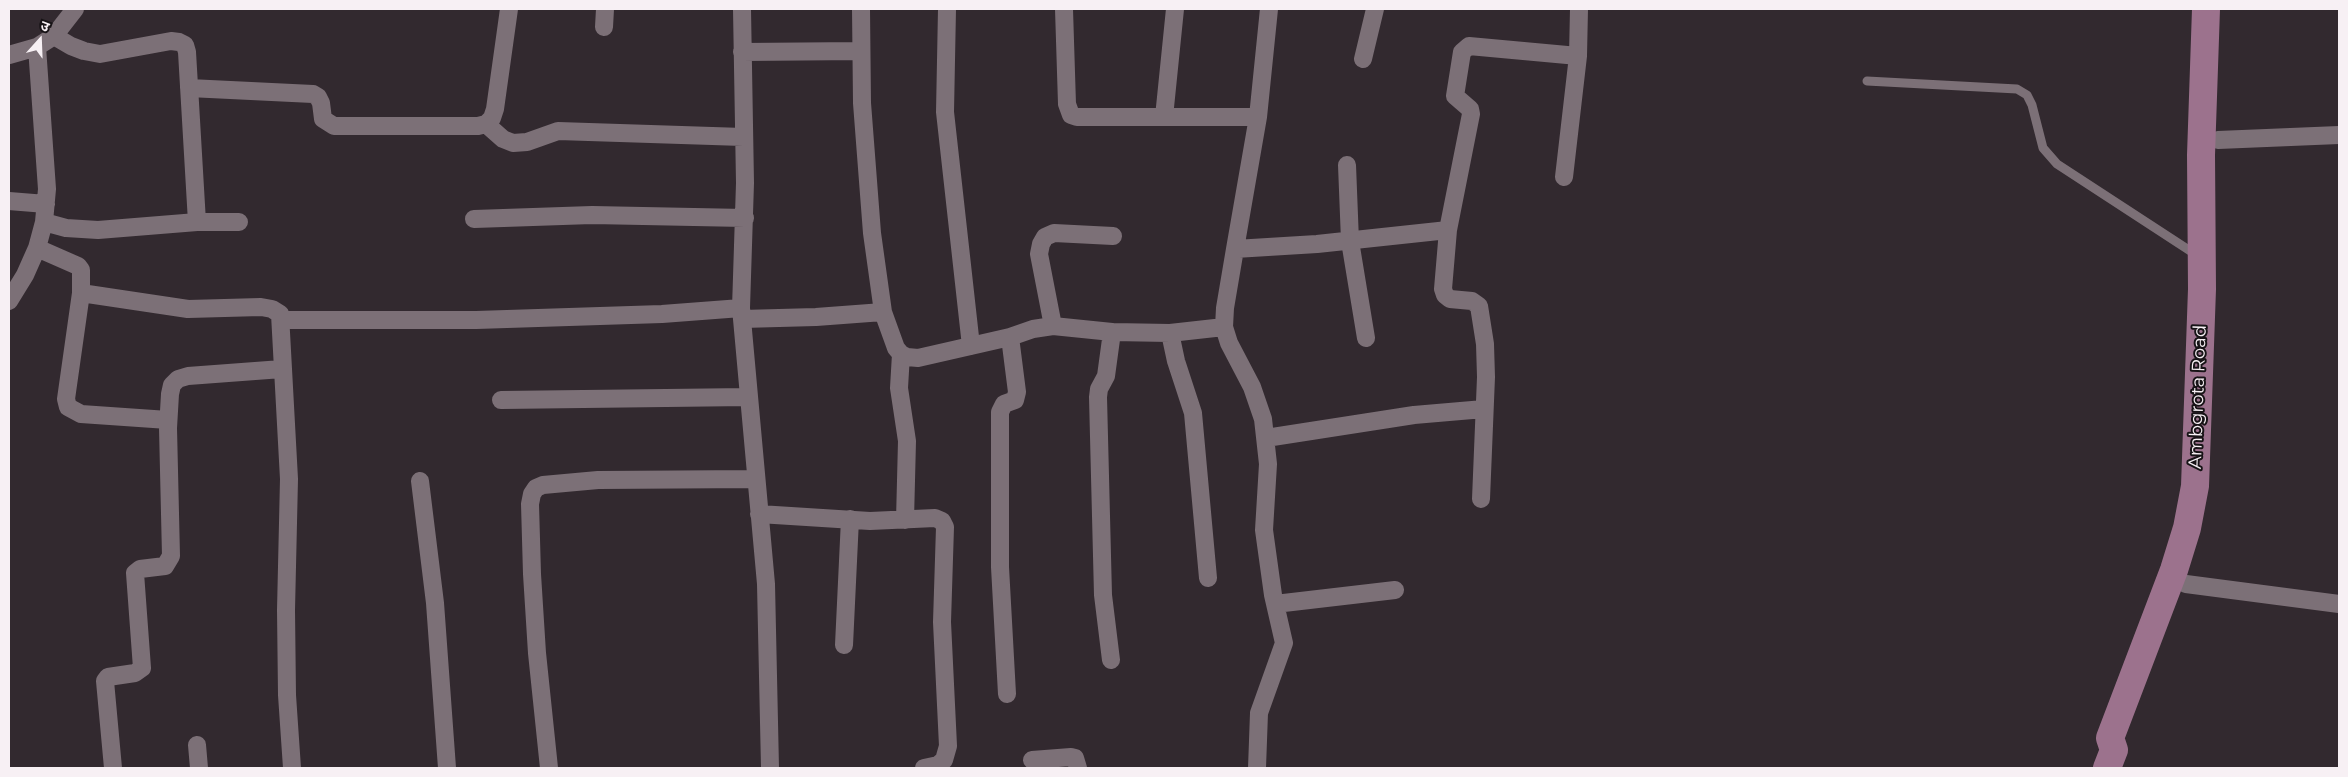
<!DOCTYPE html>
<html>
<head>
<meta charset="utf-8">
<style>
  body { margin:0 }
  #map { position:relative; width:2348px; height:777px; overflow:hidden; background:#32292f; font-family:Montserrat,"Noto Sans Devanagari",sans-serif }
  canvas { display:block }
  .frame { position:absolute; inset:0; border:10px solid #f7f0f4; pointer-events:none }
  .north { position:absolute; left:15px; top:15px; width:50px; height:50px; -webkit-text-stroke:4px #171316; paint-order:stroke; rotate:20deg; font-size:14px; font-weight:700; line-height:20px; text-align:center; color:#f7f0f4 }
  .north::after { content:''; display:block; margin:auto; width:18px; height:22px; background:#f7f0f4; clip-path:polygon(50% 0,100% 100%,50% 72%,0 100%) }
</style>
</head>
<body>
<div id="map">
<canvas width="2348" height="777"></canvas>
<div class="frame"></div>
<div class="north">उ</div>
</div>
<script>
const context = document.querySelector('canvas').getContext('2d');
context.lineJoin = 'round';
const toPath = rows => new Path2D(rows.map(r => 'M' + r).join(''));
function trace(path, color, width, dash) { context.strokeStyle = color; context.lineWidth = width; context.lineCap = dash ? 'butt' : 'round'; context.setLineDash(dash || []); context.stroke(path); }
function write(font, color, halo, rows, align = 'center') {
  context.font = font + ' Montserrat,sans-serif'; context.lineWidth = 4; context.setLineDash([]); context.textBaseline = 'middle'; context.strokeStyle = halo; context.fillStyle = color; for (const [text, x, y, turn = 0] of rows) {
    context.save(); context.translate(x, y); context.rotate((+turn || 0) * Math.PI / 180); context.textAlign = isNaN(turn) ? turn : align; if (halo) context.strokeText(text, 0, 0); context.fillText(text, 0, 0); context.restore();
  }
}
trace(toPath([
  [1867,81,2017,89,2027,95,2032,105,2043,148,2057,164,2198,256]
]), '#7c7077', 9);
trace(toPath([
  [742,9,745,183,741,308,766,584,770,768],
  [861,9,862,103,872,233,883,312,896,348,901,354,907,357,918,358,1010,337,1033,329,1053,326,1112,332,1170,333,1224,327],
  [947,9,945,112,971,346],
  [1064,9,1067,104,1071,115,1077,117,1258,117],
  [604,27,605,9],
  [54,36,71,46,84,51,100,54,171,41,179,42,185,45,187,52,197,222],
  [742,52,861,51],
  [9,55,37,47,54,36,75,9],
  [1363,59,1375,9],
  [189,88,313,94,318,97,321,103,323,119,334,126,478,126,486,124,492,118,495,109,509,9],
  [1164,117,1175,9],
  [486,124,503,139,513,143,527,142,558,131,743,137],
  [2218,140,2339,135],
  [1347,165,1350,241,1366,338],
  [1564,177,1578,56,1579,9],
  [9,201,46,204],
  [474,219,592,215,745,218],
  [44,222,66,228,98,230,197,222,239,222],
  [37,248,78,266,81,270,81,293,66,399,68,407,81,414,168,420],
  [1235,249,1317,244,1448,230],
  [81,293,188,309,261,307,272,309,280,314,289,479,286,610,287,695,292,768],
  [9,301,25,275,37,248,44,222,47,189,37,47],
  [742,319,816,317,883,312],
  [281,320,476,320,662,314,741,308],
  [1053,326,1039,254,1041,244,1045,237,1054,233,1113,236],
  [1170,333,1176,361,1193,413,1208,578],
  [901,354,899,388,907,441,905,520],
  [501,400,748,397],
  [1266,438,1414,415,1484,409],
  [420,481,435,603,447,768],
  [1481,499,1486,377,1485,344,1479,306,1472,301,1450,299,1445,295,1443,289,1448,230,1471,114,1470,109,1455,96,1462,52,1469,46,1578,56],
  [759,514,870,521,935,518,942,521,945,527,942,622,948,746,944,760,938,765,924,768],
  [2186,584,2339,604],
  [1275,604,1395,590],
  [844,645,850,519],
  [1111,660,1103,595,1098,397,1099,389,1106,376,1112,332],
  [1007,694,1000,567,1000,412,1004,404,1015,400,1017,392,1010,337],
  [197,745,199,768],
  [1032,760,1071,757,1075,758,1078,768],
  [113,768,105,681,108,677,135,673,142,668,135,573,140,569,165,566,171,556,168,428,170,394,172,385,178,379,188,376,282,369],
  [549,768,537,653,532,574,530,504,532,494,536,488,543,485,598,480,756,479],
  [1257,768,1259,713,1284,643,1273,595,1264,530,1268,464,1263,419,1252,387,1229,343,1224,327,1225,308,1235,249,1258,117,1269,9]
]), '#7c7077', 18);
trace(toPath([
  [2107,768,2114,750,2110,738,2174,570,2187,528,2195,486,2202,289,2201,155,2206,9]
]), '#9c728d', 28);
write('18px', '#f7f0f4', '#171316', [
  ["Ambgrota Road",2198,397,-88]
]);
</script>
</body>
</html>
